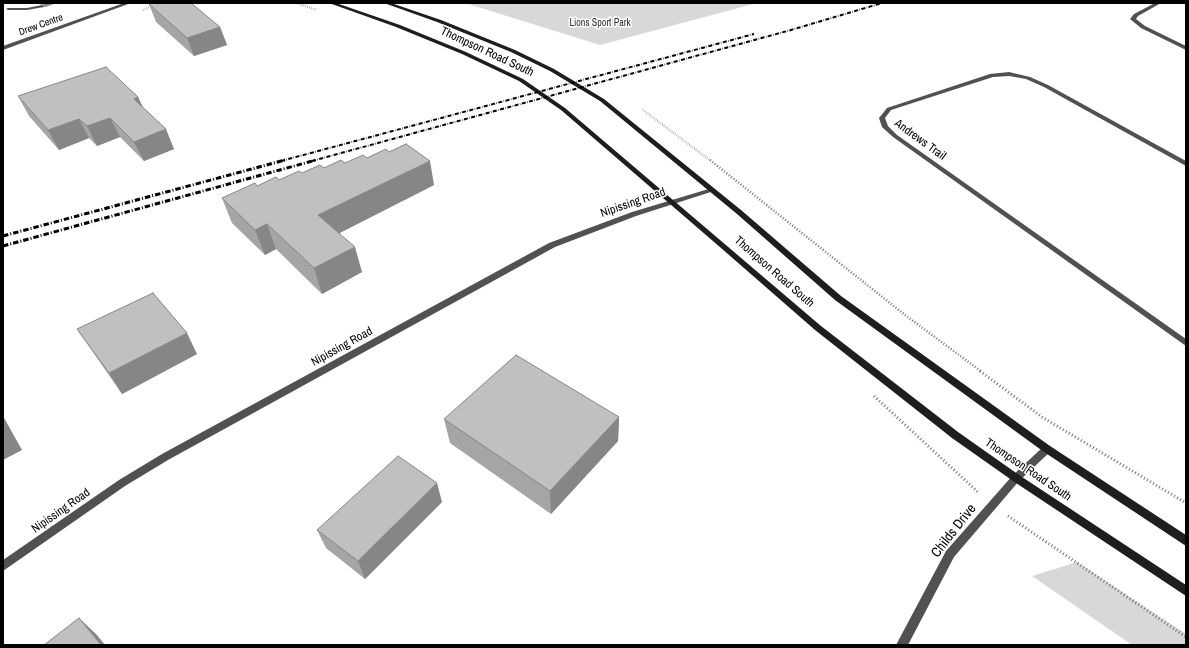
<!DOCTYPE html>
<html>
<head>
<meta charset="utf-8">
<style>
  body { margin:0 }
  #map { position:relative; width:1189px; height:648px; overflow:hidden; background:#fff; font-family:"Archivo Narrow",sans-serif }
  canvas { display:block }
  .frame { position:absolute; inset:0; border:4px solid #000; pointer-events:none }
</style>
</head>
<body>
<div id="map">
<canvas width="1189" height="648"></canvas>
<div class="frame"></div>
</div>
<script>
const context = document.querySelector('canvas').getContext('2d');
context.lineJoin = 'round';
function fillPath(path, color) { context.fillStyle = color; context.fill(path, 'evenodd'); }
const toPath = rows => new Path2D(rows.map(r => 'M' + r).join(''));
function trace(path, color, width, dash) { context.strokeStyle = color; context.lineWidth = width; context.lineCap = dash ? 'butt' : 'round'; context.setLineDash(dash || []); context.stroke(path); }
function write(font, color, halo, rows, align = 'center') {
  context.font = font + ' "Archivo Narrow",sans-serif'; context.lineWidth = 3; context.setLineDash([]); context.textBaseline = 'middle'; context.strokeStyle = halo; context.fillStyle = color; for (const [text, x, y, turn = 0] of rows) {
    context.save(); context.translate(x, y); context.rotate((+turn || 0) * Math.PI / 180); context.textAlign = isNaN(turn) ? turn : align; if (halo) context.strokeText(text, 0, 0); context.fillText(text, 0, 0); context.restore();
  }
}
fillPath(toPath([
  [465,3,757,3,600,45],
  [1077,562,1186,634,1186,645,1132,645,1032,576]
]), '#d8d8d8');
trace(toPath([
  [296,3,317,10],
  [143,10,153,6],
  [643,110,711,161]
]), '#737373', 2, [0.5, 1.5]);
trace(toPath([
  [710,160,905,315,982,372]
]), '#737373', 2.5, [1, 2]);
trace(toPath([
  [980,371,1042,417,1186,503],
  [874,396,979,493],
  [1008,516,1186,637]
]), '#737373', 3, [1, 2.5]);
fillPath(toPath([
  [42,5,44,6,44,7,27,10,8,10,6,9,8,8,27,8,42,5]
]), '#515151');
fillPath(toPath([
  [124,3,131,3,3,50,3,46,124,3],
  [1155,3,1161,3,1138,16,1136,19,1145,26,1186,46,1186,50,1141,28,1130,19,1134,14,1155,3],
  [1009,72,1030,77,1048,85,1186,161,1186,166,1044,87,1026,79,1009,76,993,77,891,110,885,118,888,126,897,135,1186,339,1186,346,893,137,882,127,879,118,887,108,990,74,1009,72],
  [712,188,714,189,714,191,636,216,555,247,168,460,125,486,3,571,3,560,119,480,162,454,549,243,632,212,712,188]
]), '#515151');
fillPath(toPath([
  [1047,445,1050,446,1052,449,1050,452,1019,481,954,557,908,645,896,645,946,551,1013,475,1044,446,1047,445]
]), '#515151');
fillPath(toPath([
  [329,3,336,3,400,25,466,52,523,79,565,108,821,326,958,432,1019,475,1186,585,1186,596,1013,481,952,438,815,330,721,248,561,110,519,81,462,54,396,27,329,3],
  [384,3,391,3,441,20,515,50,554,69,604,99,741,210,841,296,1050,446,1186,535,1186,546,1044,452,835,300,737,214,600,101,550,71,511,52,437,22,384,3]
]), '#1e1e1e');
trace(toPath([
  [281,161,754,34],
  [312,161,791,30,882,3]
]), '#000', 2, [4, 1.5, 0.5, 1.5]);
trace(toPath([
  [3,236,285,160],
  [3,246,316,160]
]), '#000', 3, [5.5, 2, 1, 2]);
fillPath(toPath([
  [38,3,56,3,45,7],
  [149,4,220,27,227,45,194,56,156,22],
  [18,96,138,97,143,108,174,149,144,161,120,137,97,146,89,138,59,150,29,116],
  [367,158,434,185,339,233,362,272,322,294,276,249,265,255,232,223,222,198,257,186,279,180,302,173],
  [77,329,197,354,122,394],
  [619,417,618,441,551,514,450,443,444,419],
  [442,502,365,579,326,548,317,530]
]), '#a5a5a5');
fillPath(toPath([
  [43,3,56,3,45,7],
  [220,27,227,45,194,56,187,38],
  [138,97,147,116,134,99],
  [110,118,120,137,97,146,87,126],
  [79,119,89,138,59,150,48,130],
  [166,129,174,149,144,161,134,142],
  [430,161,434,185,326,240,318,215],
  [267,224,276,249,265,255,255,230],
  [355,247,362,272,322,294,314,268],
  [187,333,197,354,122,394,109,373],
  [3,416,22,450,3,460],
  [619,417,618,441,551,514,550,491],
  [437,483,442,502,365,579,358,561],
  [79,618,97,635,105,645,101,645]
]), '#868686');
const building = toPath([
  [154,3,191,3,220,27,187,38,149,4,154,3],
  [106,67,138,97,134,99,166,129,134,142,110,118,87,126,79,119,48,130,18,96,106,67],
  [406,144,430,161,318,215,355,247,314,268,267,224,255,230,222,198,255,183,257,186,276,177,279,180,299,171,302,173,320,165,324,168,341,160,345,163,363,155,367,158,386,149,389,152,406,144],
  [153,293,187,333,109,373,77,329,153,293],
  [516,355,619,417,550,491,444,419,516,355],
  [398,456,437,483,358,561,317,530,398,456],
  [79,618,101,645,44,645,79,618]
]);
fillPath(building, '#c0c0c0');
trace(building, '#868686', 1);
write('10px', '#2f2f2f', '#fff', [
  ["Lions Sport Park",600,23]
]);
write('10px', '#000', '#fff', [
  ["Drew Centre",41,25,-20]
]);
write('12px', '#000', '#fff', [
  ["Thompson Road South",487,52,25],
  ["Andrews Trail",920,140,36],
  ["Nipissing Road",633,203,-19],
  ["Thompson Road South",774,272,41],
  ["Nipissing Road",342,347,-29],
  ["Thompson Road South",1028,470,34],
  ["Nipissing Road",61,511,-35]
]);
write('14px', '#000', '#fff', [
  ["Childs Drive",954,531,-52]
]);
</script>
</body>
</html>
